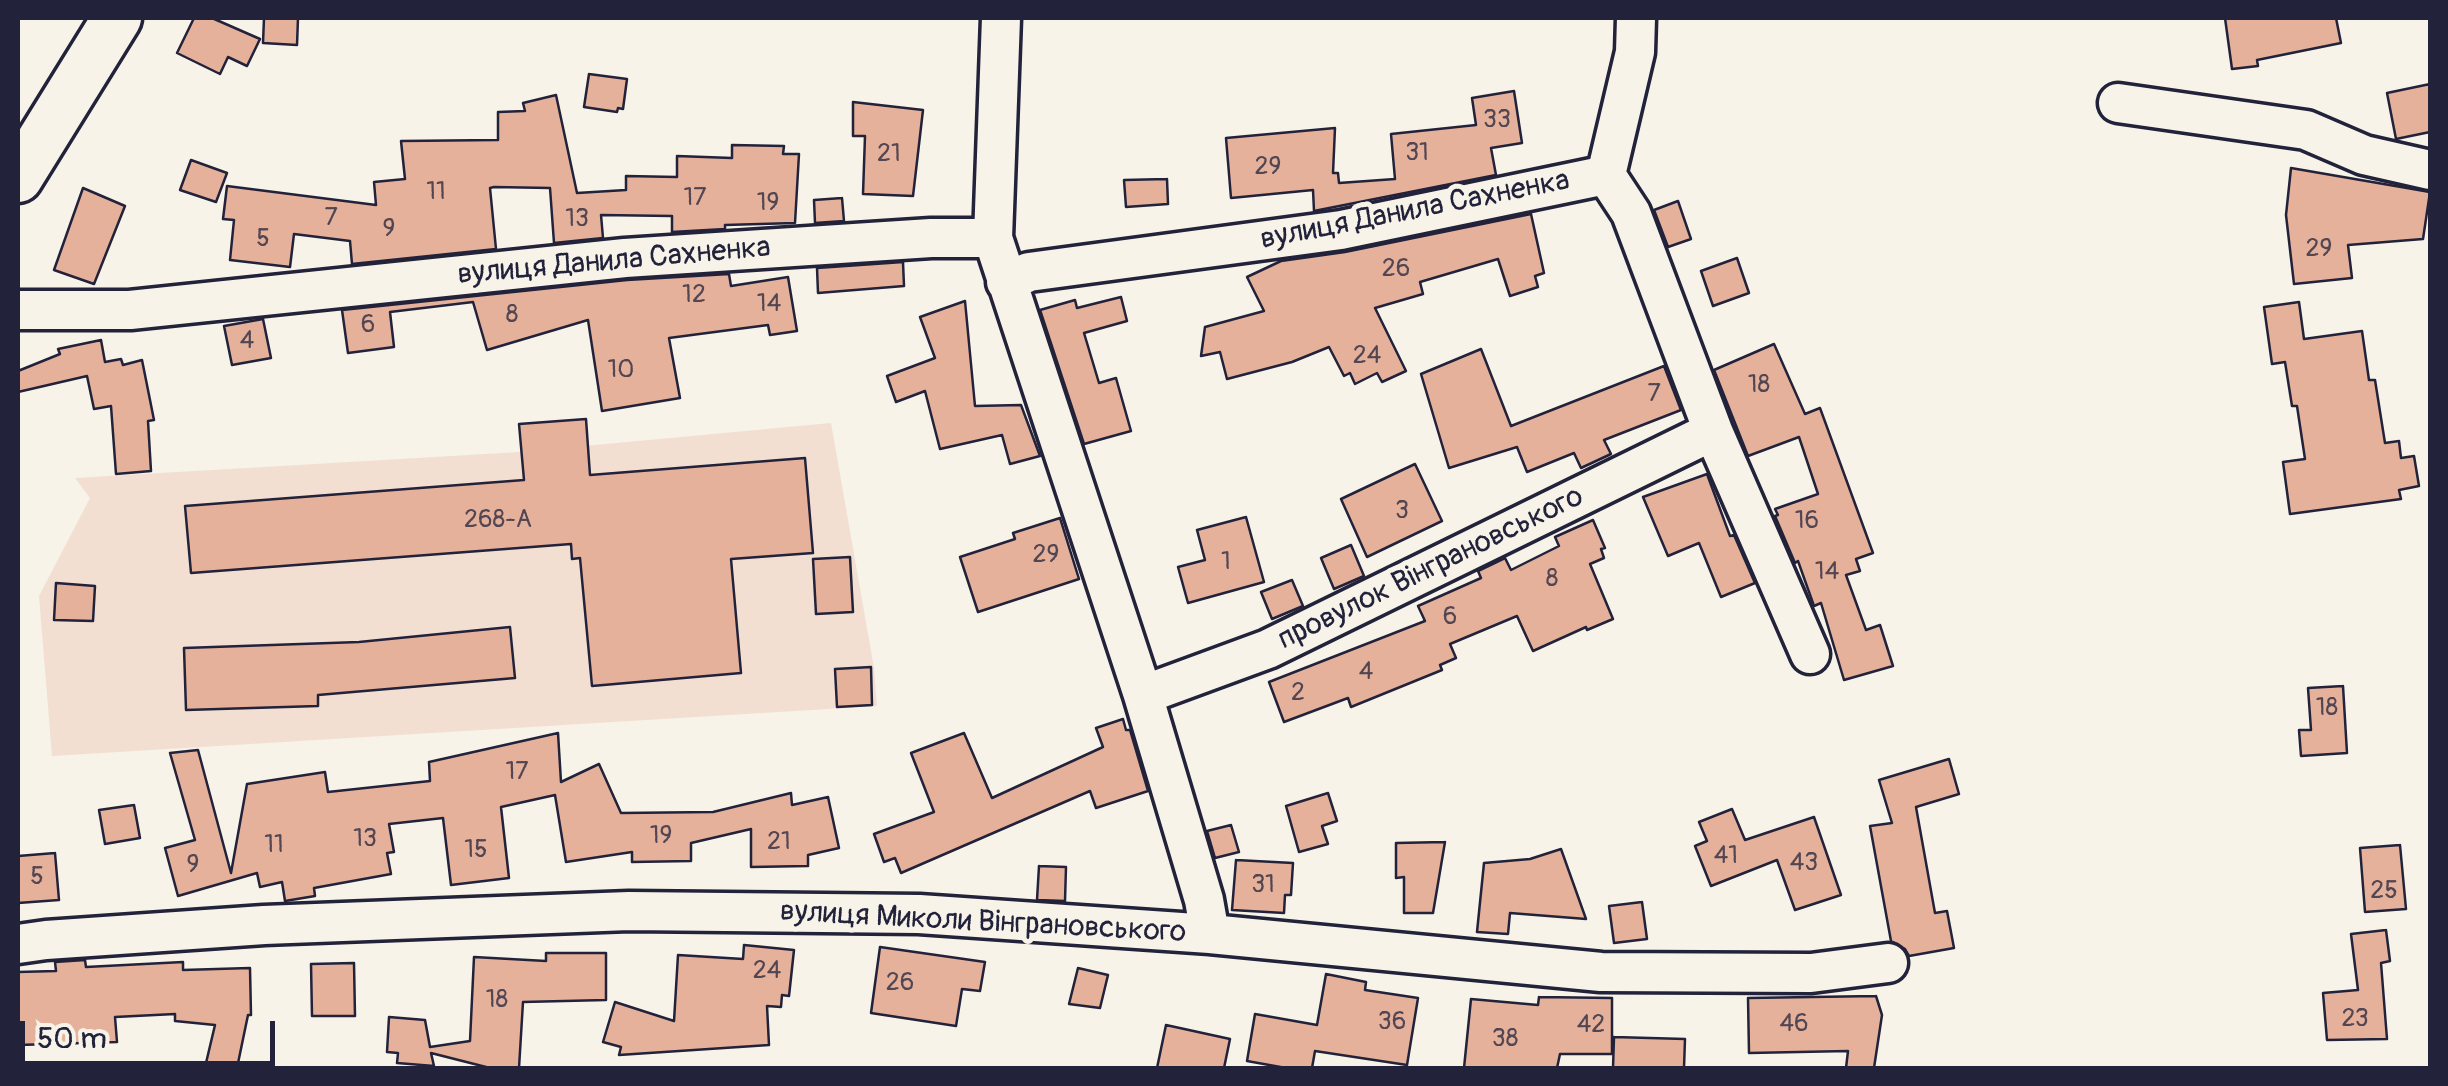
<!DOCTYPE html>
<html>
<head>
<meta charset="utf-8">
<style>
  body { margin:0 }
  #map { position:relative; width:2448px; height:1086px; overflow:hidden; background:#f7f3e8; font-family:Pangolin,sans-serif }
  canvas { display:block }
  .frame { position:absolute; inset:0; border:20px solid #22223b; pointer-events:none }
  .scale { position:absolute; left:20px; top:1021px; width:255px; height:45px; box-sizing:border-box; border:5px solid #22223b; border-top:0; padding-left:12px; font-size:30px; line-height:35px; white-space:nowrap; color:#22223b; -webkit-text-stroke:8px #f7f3e8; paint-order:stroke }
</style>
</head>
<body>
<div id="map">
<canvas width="2448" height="1086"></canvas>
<div class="frame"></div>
<div class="scale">50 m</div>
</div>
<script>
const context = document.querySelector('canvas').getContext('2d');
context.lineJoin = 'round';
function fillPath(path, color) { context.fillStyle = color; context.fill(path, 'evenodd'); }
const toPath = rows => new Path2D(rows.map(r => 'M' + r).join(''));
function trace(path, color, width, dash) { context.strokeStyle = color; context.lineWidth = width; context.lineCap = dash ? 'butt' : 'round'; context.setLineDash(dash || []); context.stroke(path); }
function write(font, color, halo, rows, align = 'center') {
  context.font = font + ' Pangolin,sans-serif'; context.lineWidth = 10; context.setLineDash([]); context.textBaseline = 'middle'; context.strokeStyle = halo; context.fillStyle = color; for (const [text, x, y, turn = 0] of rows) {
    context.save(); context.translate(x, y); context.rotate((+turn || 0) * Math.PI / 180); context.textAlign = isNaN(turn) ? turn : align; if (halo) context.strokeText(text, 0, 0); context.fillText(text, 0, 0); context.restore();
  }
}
fillPath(toPath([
  [831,423,874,668,877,706,52,756,39,596,90,498,75,478,520,452]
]), '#f2dfd1');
const building = toPath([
  [194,18,212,18,260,39,247,66,228,57,220,74,177,53,194,18],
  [264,18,298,18,297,45,263,43,264,18],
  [2225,18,2336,18,2341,43,2257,60,2258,66,2232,69,2225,18],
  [589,74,627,79,623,109,618,108,617,112,584,107,589,74],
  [2430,84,2430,132,2396,139,2387,93,2430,84],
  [1514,91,1522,143,1491,148,1496,175,1314,211,1313,190,1231,198,1226,138,1335,128,1333,173,1338,173,1339,183,1395,179,1391,134,1476,125,1472,98,1514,91],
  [556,95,577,193,626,190,626,176,677,177,677,156,732,158,732,145,784,146,783,154,799,154,795,223,725,225,725,229,672,232,672,216,601,215,603,238,554,243,550,188,494,187,490,188,496,249,352,264,350,241,294,234,290,267,230,260,234,220,223,219,227,186,376,205,374,182,405,179,401,141,498,140,498,112,525,111,523,103,556,95],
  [853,102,923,110,913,196,863,194,865,136,853,136,853,102],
  [191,160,227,173,216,202,180,190,191,160],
  [2291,168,2430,192,2423,239,2348,245,2352,278,2294,284,2286,215,2291,168],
  [1167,179,1168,204,1126,207,1124,180,1167,179],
  [83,188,125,206,94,284,54,270,83,188],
  [842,198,844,221,815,223,814,200,842,198],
  [1678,201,1691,239,1668,247,1654,210,1678,201],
  [1531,214,1544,273,1535,276,1538,287,1510,296,1498,259,1420,282,1423,294,1375,308,1406,371,1382,382,1377,373,1355,384,1350,373,1344,376,1329,347,1292,362,1227,379,1220,352,1201,356,1205,327,1264,311,1247,277,1281,261,1345,252,1531,214],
  [1737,258,1749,293,1713,306,1701,271,1737,258],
  [903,262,904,286,818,293,817,268,903,262],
  [729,274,731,286,788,277,797,331,770,335,768,325,669,338,680,398,602,411,588,320,487,350,473,302,390,312,394,347,348,353,342,310,627,280,729,274],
  [1121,297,1127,321,1084,333,1099,383,1116,378,1131,431,1084,444,1040,310,1075,300,1077,308,1121,297],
  [965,301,975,406,1021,405,1040,456,1010,464,1002,435,940,449,925,391,896,402,887,376,935,358,920,317,965,301],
  [2299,302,2304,339,2362,331,2369,380,2375,380,2385,443,2399,441,2401,458,2414,456,2419,486,2399,490,2401,499,2290,514,2283,462,2305,459,2297,406,2292,406,2285,362,2272,364,2264,307,2299,302],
  [263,319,271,358,232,365,224,326,263,319],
  [101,340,105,362,121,359,123,365,142,360,154,420,148,421,151,471,116,474,111,406,94,409,87,376,18,392,18,371,60,354,58,349,101,340],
  [1774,344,1805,414,1820,408,1873,553,1856,559,1860,571,1846,575,1866,630,1880,625,1893,666,1844,680,1821,603,1814,606,1798,561,1795,563,1775,516,1778,515,1775,509,1818,494,1799,437,1748,456,1714,370,1774,344],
  [1481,349,1511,426,1664,366,1681,410,1604,440,1611,454,1581,468,1574,453,1527,472,1517,447,1449,468,1421,374,1481,349],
  [586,419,590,475,805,458,813,553,731,559,741,673,592,686,580,558,572,559,571,544,191,573,185,506,524,480,519,424,586,419],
  [1415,464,1442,521,1367,557,1341,499,1415,464],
  [1707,474,1730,536,1734,535,1755,583,1721,597,1699,543,1668,556,1643,497,1707,474],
  [1246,517,1264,582,1188,603,1178,567,1205,560,1197,530,1246,517],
  [1060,518,1079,579,978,612,960,557,1015,539,1013,533,1060,518],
  [1593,520,1605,548,1601,549,1604,558,1590,564,1613,619,1587,630,1586,627,1533,651,1517,616,1450,644,1456,658,1440,665,1442,670,1351,707,1348,698,1284,722,1269,682,1425,621,1418,606,1481,578,1478,571,1505,558,1511,570,1559,546,1555,537,1593,520],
  [1351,545,1364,576,1334,589,1321,558,1351,545],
  [850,557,853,612,816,614,813,559,850,557],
  [1292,580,1303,606,1272,619,1261,592,1292,580],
  [56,583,95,586,93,621,54,620,56,583],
  [510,627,515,678,318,695,318,706,186,710,184,648,359,642,510,627],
  [871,667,872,705,837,707,835,669,871,667],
  [2343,686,2347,753,2301,756,2299,730,2311,730,2308,688,2343,686],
  [1123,719,1126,730,1130,730,1148,791,1096,808,1090,791,901,873,895,858,884,862,874,834,934,812,911,753,964,733,992,798,1103,747,1096,728,1123,719],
  [558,733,561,782,599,764,621,813,713,812,791,793,792,805,828,797,839,848,808,855,808,866,751,867,751,829,691,843,691,861,632,862,632,852,566,862,555,795,501,807,509,878,451,885,443,818,389,824,394,852,387,853,391,874,314,888,315,896,285,901,282,882,260,887,257,873,178,896,165,848,195,840,170,753,198,750,231,873,247,784,325,772,328,792,430,781,429,762,558,733],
  [1949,759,1959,794,1916,807,1935,913,1947,911,1954,948,1909,956,1905,949,1891,941,1870,826,1892,823,1879,780,1949,759],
  [1328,793,1337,821,1322,826,1328,844,1299,852,1286,806,1328,793],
  [134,805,140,838,105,844,99,810,134,805],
  [1732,809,1745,840,1814,817,1841,895,1795,910,1777,860,1711,886,1695,846,1707,841,1699,822,1732,809],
  [1231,825,1239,852,1215,858,1207,831,1231,825],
  [1445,842,1433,913,1404,913,1404,877,1396,878,1396,843,1445,842],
  [2400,845,2406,909,2365,912,2360,848,2400,845],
  [1561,849,1586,919,1510,913,1508,934,1477,932,1484,863,1530,859,1561,849],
  [55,853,59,900,18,903,18,856,55,853],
  [1236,860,1293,863,1291,895,1285,895,1284,913,1232,910,1236,860],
  [1039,866,1066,867,1065,901,1037,900,1039,866],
  [1642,902,1647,939,1614,943,1609,906,1642,902],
  [2386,930,2390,961,2381,963,2387,1039,2327,1040,2323,993,2358,990,2351,934,2386,930],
  [744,945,794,950,789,996,782,995,781,1007,767,1006,769,1045,619,1055,621,1047,603,1042,615,1002,674,1021,678,955,743,959,744,945],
  [880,947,985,962,980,991,962,989,956,1026,871,1013,880,947],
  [546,953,606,953,606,1000,523,1002,519,1068,490,1068,431,1053,434,1066,397,1063,398,1053,387,1052,389,1017,425,1020,430,1047,470,1041,474,957,546,961,546,953],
  [85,960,86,967,183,962,183,970,250,968,251,1015,248,1015,237,1068,206,1063,215,1025,175,1021,175,1014,115,1017,117,1042,18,1045,18,972,56,971,55,962,85,960],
  [354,963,355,1016,312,1016,311,964,354,963],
  [1078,968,1108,975,1100,1008,1069,1004,1078,968],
  [1326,974,1366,982,1365,990,1418,998,1407,1065,1315,1051,1312,1068,1286,1068,1247,1061,1255,1014,1317,1025,1326,974],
  [1876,996,1882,1015,1874,1068,1846,1068,1848,1051,1749,1053,1748,998,1876,996],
  [1539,997,1612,998,1612,1054,1560,1054,1557,1068,1464,1068,1471,999,1538,1005,1539,997],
  [1166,1025,1230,1039,1224,1068,1157,1068,1166,1025],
  [1614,1037,1685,1039,1684,1068,1613,1068,1614,1037]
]);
fillPath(building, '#e6b19a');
trace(building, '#22223b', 2.5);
const minor = toPath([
  [1001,18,993,238,1143,695,1204,900,1210,934],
  [2118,103,2306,130,2364,155,2430,170],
  [1006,282,1029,272,1066,267,1341,230,1606,175,1635,52,1636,18],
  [18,310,130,310,625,258,931,238,993,238],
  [1713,431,1810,654],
  [1143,695,1268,649,1713,431,1631,213,1606,175],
  [18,944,46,940,264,925,629,911,919,914,1210,934,1601,972,1811,973,1888,963]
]);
const tertiary = toPath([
  [18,178,117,18]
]);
trace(minor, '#22223b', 45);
trace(tertiary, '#22223b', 55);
trace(minor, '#f7f3e8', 38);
trace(tertiary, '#f7f3e8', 48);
write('25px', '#534653', null, [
  ["33",1497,121],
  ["31",1417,154],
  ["21",889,155],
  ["29",1268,168],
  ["11",436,193],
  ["17",695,199],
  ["19",768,204],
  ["7",331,219],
  ["13",577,220],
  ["9",389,230],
  ["5",263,240],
  ["29",2319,250],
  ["26",1396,270],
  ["12",694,296],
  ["14",769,305],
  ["8",512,316],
  ["6",368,326],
  ["4",247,342],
  ["24",1367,357],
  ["10",621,371],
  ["18",1759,386],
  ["7",1654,395],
  ["3",1402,512],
  ["268-А",498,521],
  ["16",1807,522],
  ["29",1046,556],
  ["1",1226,563],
  ["14",1827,573],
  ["8",1552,580],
  ["6",1450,618],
  ["4",1366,673],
  ["2",1298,694],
  ["18",2327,709],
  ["17",517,773],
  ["19",661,837],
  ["13",365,840],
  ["21",779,843],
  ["11",274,846],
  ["15",476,851],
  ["41",1726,857],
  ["43",1804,864],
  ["9",193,866],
  ["5",37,878],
  ["31",1263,886],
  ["25",2384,892],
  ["24",767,972],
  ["26",900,984],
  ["18",497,1001],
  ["23",2355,1020],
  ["36",1392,1023],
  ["46",1794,1025],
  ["42",1591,1026],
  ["38",1505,1040]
]);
write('30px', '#22223b', '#f7f3e8', [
  ["вулиця Данила Сахненка",1415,211,-11],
  ["вулиця Данила Сахненка",614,262,-5],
  ["провулок Вінграновського",1431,569,-26],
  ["вулиця Миколи Вінграновського",983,923,3]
]);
</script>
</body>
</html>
